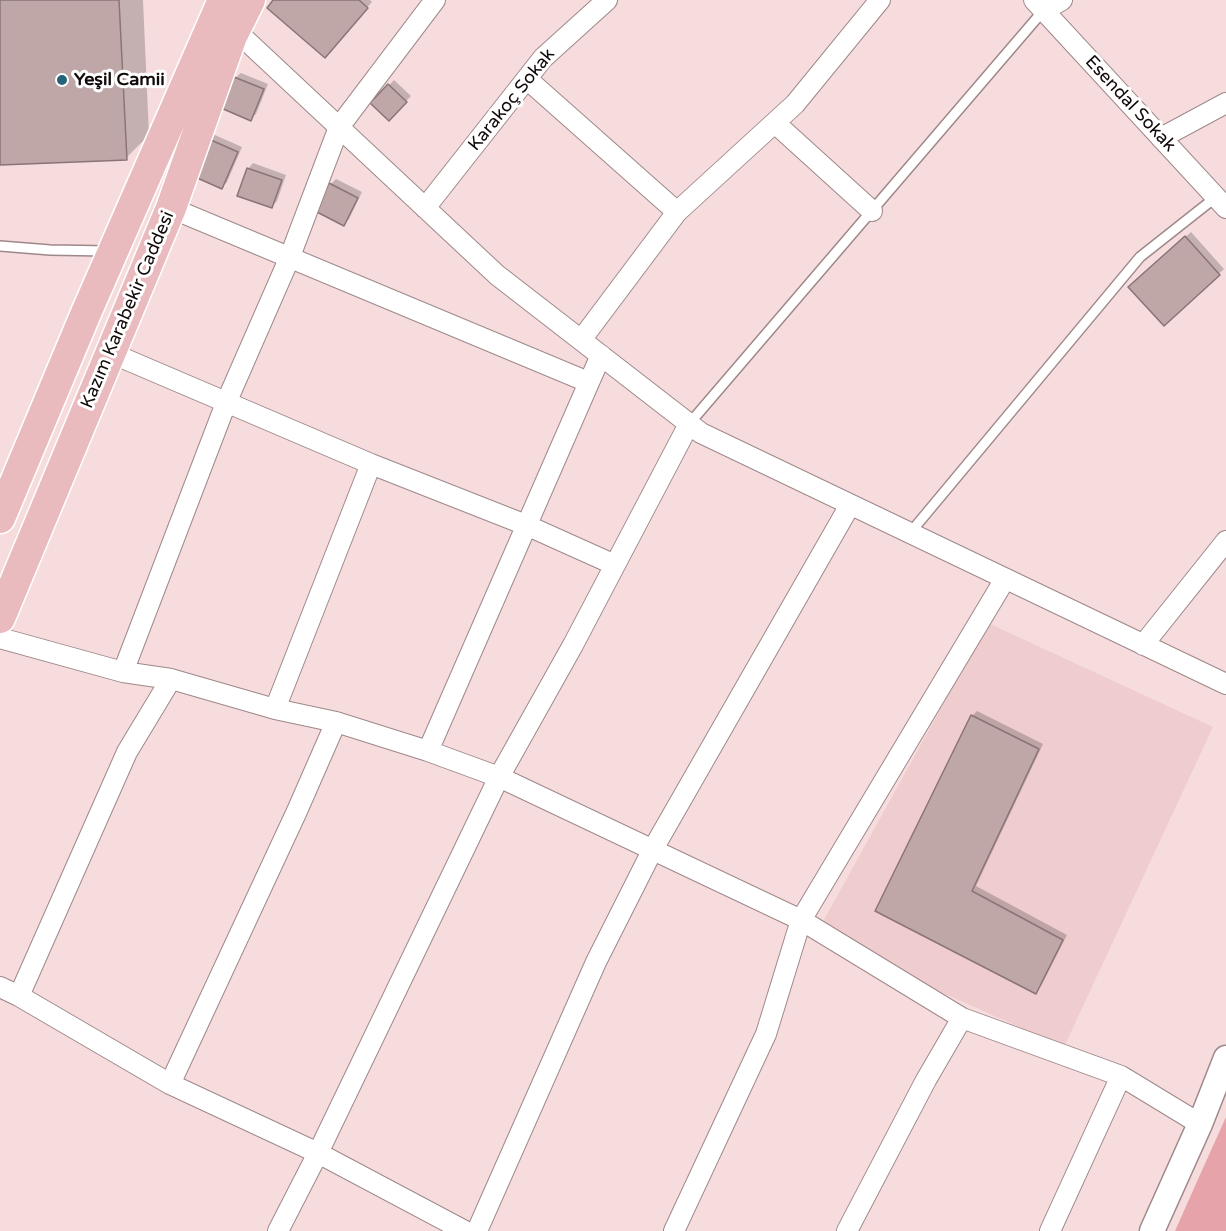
<!DOCTYPE html>
<html>
<head>
<meta charset="utf-8">
<style>
  body { margin:0 }
  canvas { display:block; background:#f6dcdd }
</style>
</head>
<body>
<canvas width="1226" height="1231"></canvas>
<script>
const context = document.querySelector('canvas').getContext('2d');
context.lineJoin = 'round';
function fillPath(path, color) { context.fillStyle = color; context.fill(path, 'evenodd'); }
const toPath = rows => new Path2D(rows.map(r => 'M' + r).join(''));
function trace(path, color, width, dash) { context.strokeStyle = color; context.lineWidth = width; context.lineCap = dash ? 'butt' : 'round'; context.setLineDash(dash || []); context.stroke(path); }
function write(font, color, halo, rows, align = 'center') {
  context.font = font + ' "Varela Round",sans-serif'; context.lineWidth = 6; context.setLineDash([]); context.textBaseline = 'middle'; context.strokeStyle = halo; context.fillStyle = color; for (const [text, x, y, turn = 0] of rows) {
    context.save(); context.translate(x, y); context.rotate((+turn || 0) * Math.PI / 180); context.textAlign = isNaN(turn) ? turn : align; if (halo) context.strokeText(text, 0, 0); context.fillText(text, 0, 0); context.restore();
  }
}
fillPath(toPath([
  [988,623,1213,727,1064,1047,815,936]
]), '#efcdcf');
fillPath(toPath([
  [1226,1117,1226,1231,1175,1231,1199,1177]
]), '#e6a4aa');
fillPath(toPath([
  [0,0,143,0,149,135,126,158,0,164],
  [275,0,370,0,372,2,330,50],
  [241,73,268,84,256,114,250,119,235,78],
  [394,80,411,96,389,119,372,103],
  [208,132,242,147,227,182,222,187],
  [253,163,286,175,277,201,272,206,248,169],
  [336,179,362,192,349,219,344,224,331,184],
  [1191,232,1224,269,1164,324,1135,282],
  [977,711,1043,744,976,886,1067,935,1041,986,1036,992,877,911,972,716]
]), '#0003');
const building = toPath([
  [0,0,119,0,127,160,0,165,0,0],
  [273,0,359,0,368,8,325,58,267,8,273,0],
  [234,77,264,89,251,121,221,108,234,77],
  [388,84,407,102,389,121,370,103,388,84],
  [202,136,238,152,222,189,186,173,202,136],
  [247,168,282,180,272,208,237,196,247,168],
  [329,183,358,198,344,226,315,211,329,183],
  [1185,236,1220,275,1164,326,1128,287,1185,236],
  [971,715,1039,749,972,891,1063,940,1036,994,875,911,971,715]
]);
fillPath(building, '#bfa7a8');
trace(building, '#8b7476', 1.5);
const service = toPath([
  [0,246,50,250,108,251],
  [689,424,1043,11],
  [910,533,1140,257,1216,197]
]);
const minor = toPath([
  [1034,0,1226,208],
  [1043,11,1062,0],
  [234,29,497,275,701,433,1226,684],
  [527,79,677,212],
  [775,123,872,211],
  [1161,138,1226,103],
  [171,208,588,382],
  [425,208,543,58,607,0],
  [581,340,677,212,795,104,880,0],
  [111,353,371,464,526,525,615,565],
  [0,638,123,672,171,679,275,709,336,722,428,751,499,777,801,920,962,1018,1121,1076,1200,1124],
  [1143,645,1226,541],
  [123,672,226,403,289,259,339,127,435,0],
  [275,709,371,464],
  [428,751,601,355],
  [0,987,19,996,170,1084,318,1153,465,1231],
  [19,996,127,752,171,679],
  [170,1084,297,811,336,722],
  [278,1231,318,1153,499,777,573,645,689,424],
  [477,1231,596,962,653,849,850,505],
  [674,1231,766,1034,801,920,1005,579],
  [847,1231,926,1080,962,1018],
  [1050,1231,1121,1076]
]);
const tertiary = toPath([
  [1152,1231,1200,1124,1226,1058]
]);
const primary = toPath([
  [0,518,86,313,223,0],
  [0,618,171,208,232,36,250,0]
]);
trace(service, '#9f888a', 12);
trace(minor, '#9f888a', 22);
trace(tertiary, '#9f888a', 27);
trace(primary, '#fff', 33);
trace(service, '#fff', 9);
trace(minor, '#fff', 20);
trace(tertiary, '#fff', 24);
trace(primary, '#e9babe', 30);
for (const [x, y, r, color] of [
  [62,80,6,"#246479"]
]) { const dot = new Path2D(); dot.arc(x, y, r, 0, 2 * Math.PI); context.fillStyle = color; context.fill(dot); trace(dot, '#fff', 2); }
write('bold 18px', '#11090a', '#fff', [
  ["Yeşil Camii",74,80]
], 'left');
write('18px', '#11090a', '#fff', [
  ["Karakoç Sokak",512,100,-51],
  ["Esendal Sokak",1130,104,47],
  ["Kazım Karabekir Caddesi",128,310,-67]
]);
</script>
</body>
</html>
